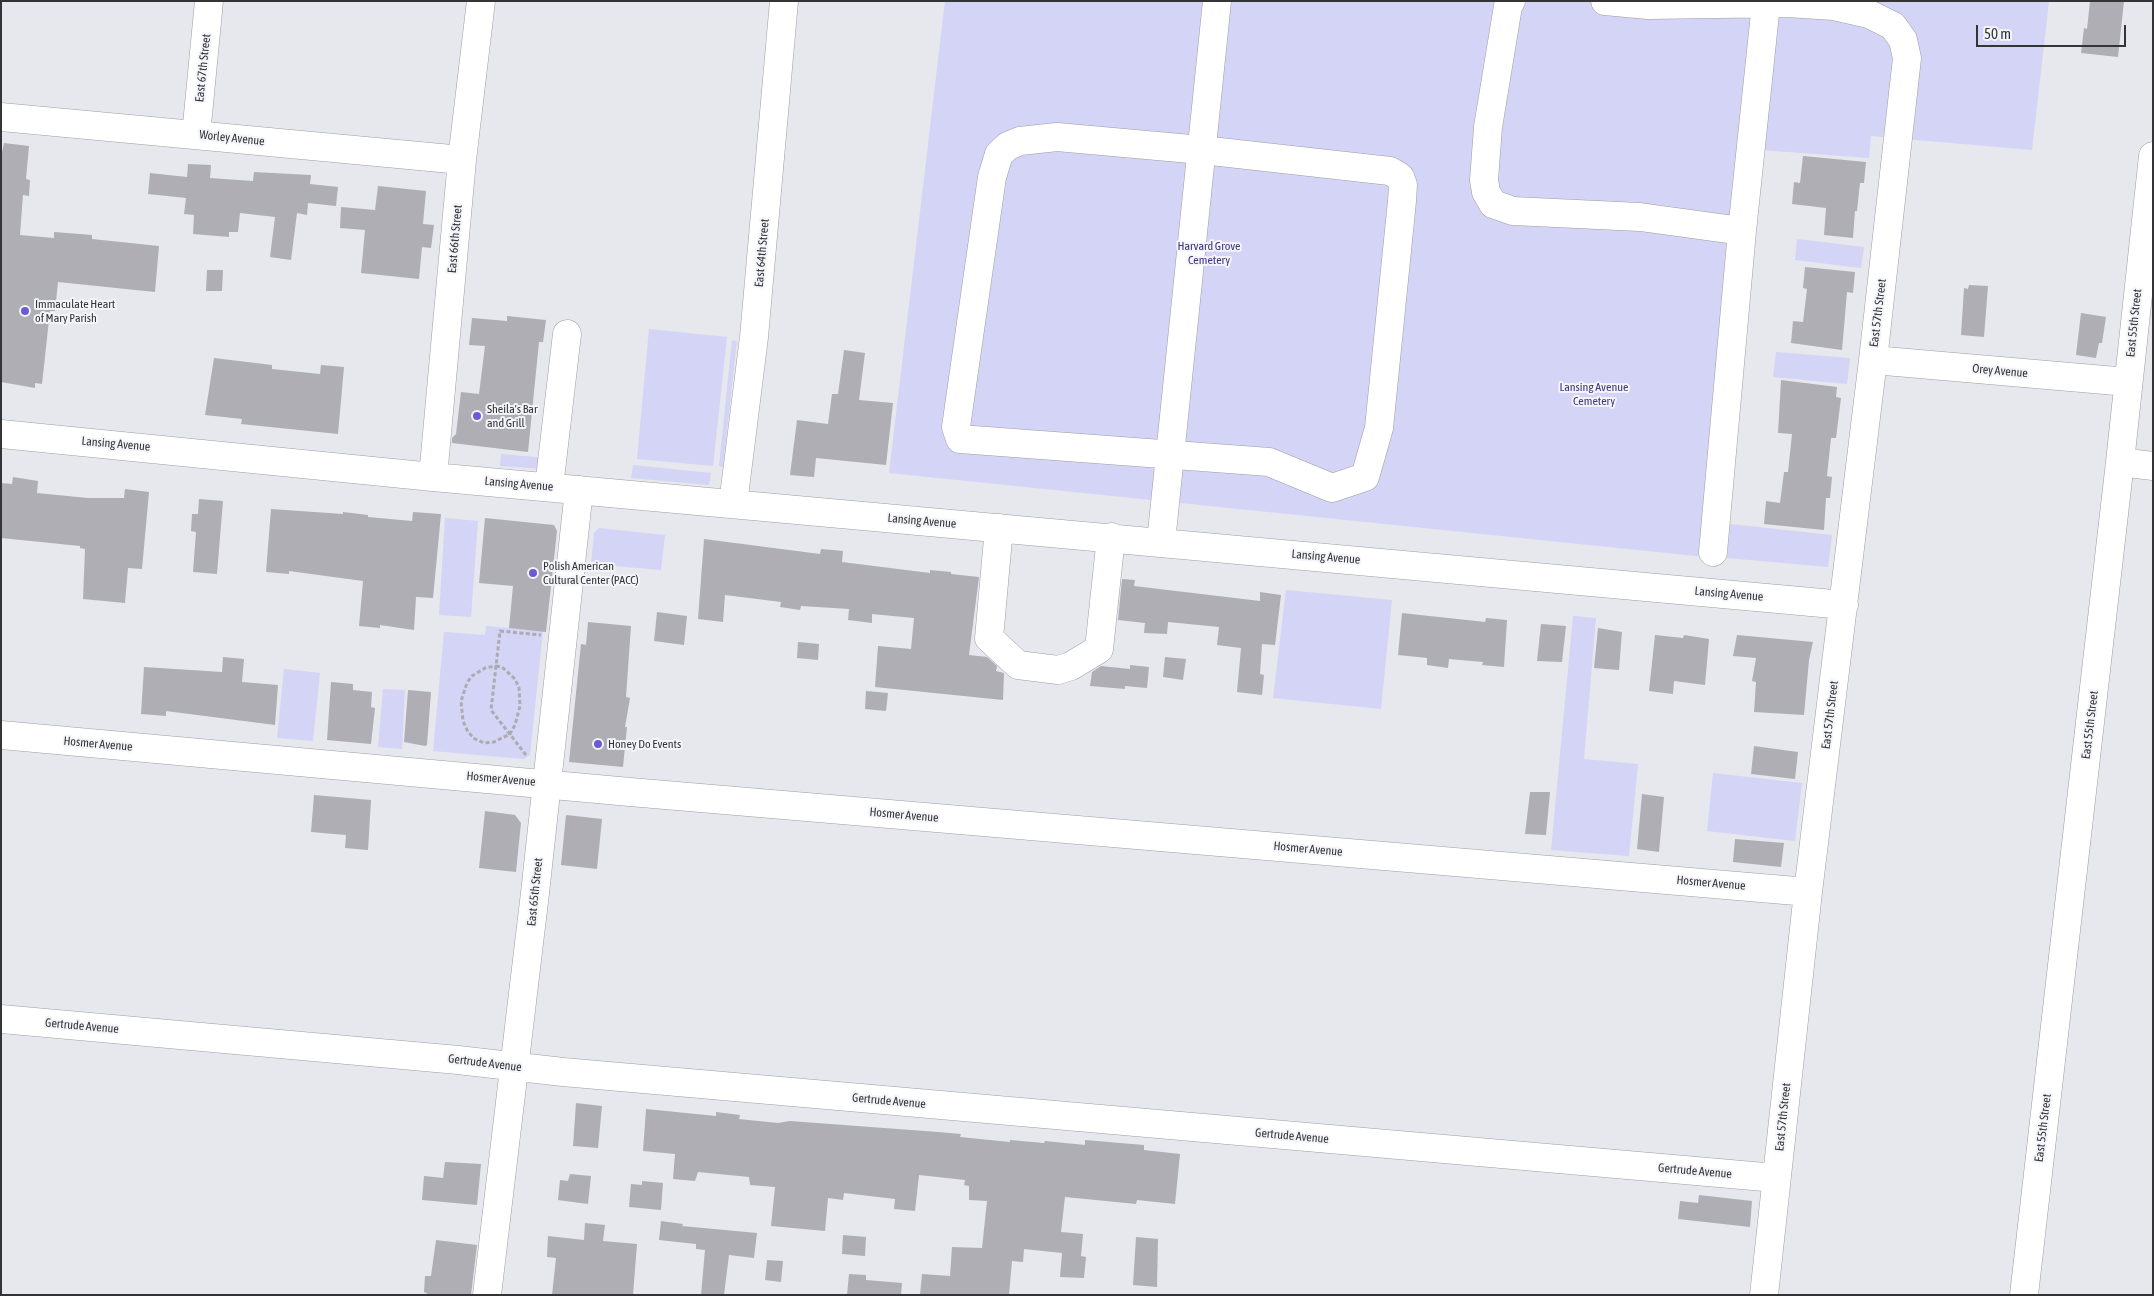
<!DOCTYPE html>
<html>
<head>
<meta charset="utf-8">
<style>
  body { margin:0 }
  #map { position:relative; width:2154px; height:1296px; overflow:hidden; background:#e7e7ee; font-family:"Asap Condensed",sans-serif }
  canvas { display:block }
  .frame { position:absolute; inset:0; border:2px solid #343436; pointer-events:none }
  .scale { position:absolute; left:1976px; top:25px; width:150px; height:22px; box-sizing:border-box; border:2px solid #343436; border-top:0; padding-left:6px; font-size:15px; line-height:18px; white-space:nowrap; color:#343436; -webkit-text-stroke:4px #f4f5fb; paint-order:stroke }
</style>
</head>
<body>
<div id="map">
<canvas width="2154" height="1296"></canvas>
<div class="frame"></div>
<div class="scale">50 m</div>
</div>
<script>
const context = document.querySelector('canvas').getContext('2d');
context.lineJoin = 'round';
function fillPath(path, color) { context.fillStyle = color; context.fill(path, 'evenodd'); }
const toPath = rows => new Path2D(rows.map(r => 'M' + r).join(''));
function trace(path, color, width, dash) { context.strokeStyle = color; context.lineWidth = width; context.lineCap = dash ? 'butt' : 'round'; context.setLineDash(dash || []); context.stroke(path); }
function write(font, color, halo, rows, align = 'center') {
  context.font = font + ' "Asap Condensed",sans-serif'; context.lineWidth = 4; context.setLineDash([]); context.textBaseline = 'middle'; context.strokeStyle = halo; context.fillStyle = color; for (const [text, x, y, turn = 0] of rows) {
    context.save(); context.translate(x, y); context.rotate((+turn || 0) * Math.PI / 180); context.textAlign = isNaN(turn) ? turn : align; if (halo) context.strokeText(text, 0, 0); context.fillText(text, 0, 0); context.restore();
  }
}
fillPath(toPath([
  [945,1,2049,1,2032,150,1871,136,1869,158,1761,150,1725,559,889,473],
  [1797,239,1864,247,1861,268,1795,260],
  [649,329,727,337,713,466,637,459],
  [732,340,737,341,723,467,719,466],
  [1776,352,1850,358,1847,384,1773,377],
  [501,454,547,458,542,469,500,466],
  [633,465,711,473,709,485,631,478],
  [445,518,478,521,471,617,439,615],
  [1730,524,1832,535,1828,567,1727,558],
  [599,528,665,535,661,570,591,564,594,533],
  [1286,590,1392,600,1381,709,1273,698],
  [1573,616,1596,618,1584,759,1638,764,1629,856,1551,850],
  [486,626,543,631,530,755,524,759,433,751,444,632,485,635],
  [284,669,320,673,313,741,277,738],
  [383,689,405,690,402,749,378,747],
  [1713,773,1802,783,1795,841,1707,831]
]), '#d3d4f6');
fillPath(toPath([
  [2090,1,2124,1,2118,57,2081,53,2084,28,2087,29],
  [4,143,29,146,26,179,30,180,29,196,23,195,20,235,54,238,54,232,92,235,92,239,159,246,155,292,58,282,55,311,50,311,42,384,35,383,35,388,1,382,1,157],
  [1803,156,1866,162,1864,183,1860,183,1857,211,1855,211,1853,238,1824,235,1826,208,1792,204,1794,182,1800,183],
  [188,164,211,165,210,178,253,181,254,172,311,175,310,184,338,187,336,206,308,203,307,215,297,213,291,260,270,257,275,217,240,213,238,232,229,232,229,237,193,234,194,215,184,214,186,198,148,194,150,173,187,177],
  [378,186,426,191,423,224,434,225,431,248,422,247,419,279,361,273,365,230,340,228,341,207,375,210],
  [1805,267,1855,272,1853,293,1847,292,1842,350,1791,343,1793,321,1803,322,1807,289,1803,288],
  [207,270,223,270,222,291,206,291],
  [1969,285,1988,286,1984,337,1961,335,1964,288,1968,289],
  [2081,313,2106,317,2102,343,2099,343,2096,358,2076,355],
  [507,316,546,320,543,342,539,342,528,452,452,443,452,438,456,434,461,392,479,394,485,346,469,345,472,318,507,321],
  [844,350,865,353,859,400,893,403,886,465,816,458,814,477,790,475,797,420,828,424,832,394,838,394],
  [214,358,272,365,272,369,320,374,321,365,344,367,338,434,241,424,242,419,205,415],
  [1781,380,1837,387,1836,397,1841,398,1836,438,1831,438,1827,476,1832,477,1830,498,1826,498,1824,530,1764,524,1766,501,1780,503,1784,472,1788,472,1792,434,1778,433],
  [13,477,38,481,37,493,88,498,124,498,125,489,149,492,142,569,128,568,125,603,83,599,85,549,80,548,80,546,1,538,1,483,12,484],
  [199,499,223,501,217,574,193,572,196,532,191,531,192,514,198,514],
  [271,509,343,514,343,512,368,515,368,517,412,521,413,512,441,514,433,598,416,597,414,630,380,625,380,628,359,626,363,581,289,571,289,574,266,572],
  [485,518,554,525,557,531,546,632,509,628,513,586,479,583],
  [704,539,820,554,821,549,843,551,842,562,930,573,930,570,951,572,951,574,979,577,969,655,987,657,997,666,996,671,1004,673,1003,700,875,687,878,646,911,649,914,618,872,614,872,623,848,620,849,609,801,606,800,610,780,607,781,602,725,595,723,622,698,619],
  [1122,579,1135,580,1134,586,1260,601,1260,592,1281,595,1275,645,1262,644,1260,674,1264,675,1262,695,1237,692,1241,648,1217,645,1219,627,1168,622,1167,634,1144,633,1145,623,1118,620],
  [657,612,687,616,684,645,654,641],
  [1402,613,1485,622,1486,618,1507,620,1504,667,1482,665,1483,662,1449,659,1448,668,1427,665,1427,658,1398,655],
  [588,622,631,626,626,697,630,698,625,727,627,727,623,767,569,762,581,644,586,645],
  [1541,624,1566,626,1562,662,1537,661],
  [1598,628,1622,632,1619,670,1594,668],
  [1655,635,1683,638,1684,635,1709,639,1705,685,1674,681,1673,694,1649,691],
  [1737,635,1813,642,1809,660,1804,715,1754,712,1756,682,1752,681,1756,658,1733,656],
  [798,642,819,644,818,660,797,658],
  [223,657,244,659,242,682,278,685,275,725,166,711,166,716,141,714,144,667,222,672],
  [1165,657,1186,659,1183,680,1163,677],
  [1130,665,1149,667,1147,688,1125,686,1125,689,1090,686,1092,672,1101,666,1130,669],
  [331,682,353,684,353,690,372,692,371,707,375,708,371,744,327,740],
  [408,690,431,692,427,745,425,746,404,742],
  [866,691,888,693,886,711,865,709],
  [1754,746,1798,752,1795,779,1751,774],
  [1530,792,1550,792,1546,835,1525,834],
  [1642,794,1664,797,1659,852,1637,849],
  [314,795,371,800,368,850,345,848,346,835,311,832],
  [485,811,515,815,521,823,516,872,479,868],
  [566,815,602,819,597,869,561,865],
  [1735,839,1784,843,1781,867,1733,862],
  [576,1103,602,1106,598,1148,573,1146],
  [646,1109,716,1116,716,1112,740,1115,739,1119,778,1123,790,1121,938,1132,961,1134,960,1137,1010,1142,1010,1140,1044,1143,1045,1141,1085,1145,1085,1140,1144,1145,1144,1150,1180,1154,1175,1204,1137,1200,1136,1204,1065,1197,1061,1232,1083,1234,1081,1256,1086,1257,1084,1278,1060,1277,1062,1253,1024,1249,1023,1262,1012,1261,1009,1295,920,1295,922,1274,950,1276,952,1247,982,1248,987,1201,969,1200,969,1186,964,1185,965,1180,919,1175,915,1211,894,1209,895,1199,844,1193,843,1200,828,1198,825,1231,771,1226,775,1187,750,1185,749,1177,698,1172,695,1181,673,1179,675,1154,643,1151],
  [445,1162,481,1164,477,1205,422,1200,424,1176,443,1178],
  [570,1174,591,1176,588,1204,558,1200,560,1180,568,1181],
  [642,1181,663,1183,661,1210,629,1207,631,1184,642,1185],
  [1699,1195,1752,1201,1750,1227,1678,1219,1680,1201,1698,1203],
  [661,1221,683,1224,682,1226,757,1233,754,1258,729,1255,724,1295,701,1295,705,1250,696,1249,696,1244,659,1240],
  [585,1223,605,1225,603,1241,637,1244,633,1295,552,1295,556,1258,547,1257,548,1236,584,1240],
  [843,1235,866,1237,865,1256,842,1254],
  [1136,1237,1158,1239,1157,1287,1133,1285],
  [436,1240,477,1245,471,1295,430,1295,424,1292,425,1276,431,1276],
  [767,1260,783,1261,781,1282,765,1280],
  [849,1274,866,1275,866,1280,902,1283,901,1295,847,1295]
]), '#aeaeb4');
const minor = toPath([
  [1511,1,1508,6,1488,127,1484,180,1486,192,1493,204,1513,211,1640,217,1742,231],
  [1605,1,1648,5,1787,3,1834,6,1869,14,1893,26,1903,40,1907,58,1873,360,1808,892,1764,1295],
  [1,117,462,160],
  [196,135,209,1],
  [1057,137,1202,150,1390,171,1400,177,1403,185,1402,201,1379,428,1365,477,1332,488,1269,462,960,439,956,427,992,177,999,154,1008,146,1020,141,1057,137],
  [1873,360,2128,382],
  [1,434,433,477,1844,605],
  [2120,462,2153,466],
  [433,477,462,160,481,1],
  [549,487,567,334],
  [733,504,754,337,784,1],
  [999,528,989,638,1018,665,1058,670,1071,666,1099,649,1111,537],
  [1161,542,1217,1],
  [1713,552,1742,231,1766,4],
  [1,735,630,792,1808,892],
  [1,1019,458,1060,563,1072,1776,1178],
  [487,1295,535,893,579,490],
  [2024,1295,2120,462,2153,156]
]);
trace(minor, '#9d9da3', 29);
trace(toPath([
  [496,666,502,667,515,679,519,688,520,706,515,725,510,734,494,742,484,743,475,739,468,732,463,721,461,701,467,683,472,676,485,668,496,666],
  [526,755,491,710,500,631,541,635]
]), '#ababb0', 3, [4, 2.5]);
trace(minor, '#fff', 28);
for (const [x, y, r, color] of [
  [25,311,5,"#6b5cd6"],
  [477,416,5,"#6b5cd6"],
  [533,573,5,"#6b5cd6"],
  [598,744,5,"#6b5cd6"]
]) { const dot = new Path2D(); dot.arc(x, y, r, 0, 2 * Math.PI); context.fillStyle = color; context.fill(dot); trace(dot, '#f4f5fb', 2); }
write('12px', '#343436', '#f4f5fb', [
  ["East 67th Street",203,68,-84],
  ["Worley Avenue",232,138,6],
  ["East 66th Street",455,239,-85],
  ["East 64th Street",762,253,-85],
  ["East 57th Street",1878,313,-83],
  ["East 55th Street",2134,323,-84],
  ["Orey Avenue",2000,371,5],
  ["Lansing Avenue",116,444,5],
  ["Lansing Avenue",519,484,5],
  ["Lansing Avenue",922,521,5],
  ["Lansing Avenue",1326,557,5],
  ["Lansing Avenue",1729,594,5],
  ["East 57th Street",1830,715,-83],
  ["East 55th Street",2090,725,-83],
  ["Hosmer Avenue",98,744,5],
  ["Hosmer Avenue",501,779,5],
  ["Hosmer Avenue",904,815,5],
  ["Hosmer Avenue",1308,849,5],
  ["Hosmer Avenue",1711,883,5],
  ["East 65th Street",535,892,-84],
  ["Gertrude Avenue",82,1026,5],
  ["Gertrude Avenue",485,1063,7],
  ["Gertrude Avenue",889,1101,5],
  ["East 57th Street",1783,1117,-84],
  ["East 55th Street",2043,1128,-83],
  ["Gertrude Avenue",1292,1136,5],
  ["Gertrude Avenue",1695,1171,5]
]);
write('12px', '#3c347c', '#f4f5fb', [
  ["Harvard Grove",1209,246],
  ["Cemetery",1209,260],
  ["Lansing Avenue",1594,387],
  ["Cemetery",1594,401]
]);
write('12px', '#343436', '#f4f5fb', [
  ["Immaculate Heart",35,304],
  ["of Mary Parish",35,318],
  ["Sheila's Bar",487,409],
  ["and Grill",487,423],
  ["Polish American",543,566],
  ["Cultural Center (PACC)",543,580],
  ["Honey Do Events",608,744]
], 'left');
</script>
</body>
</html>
